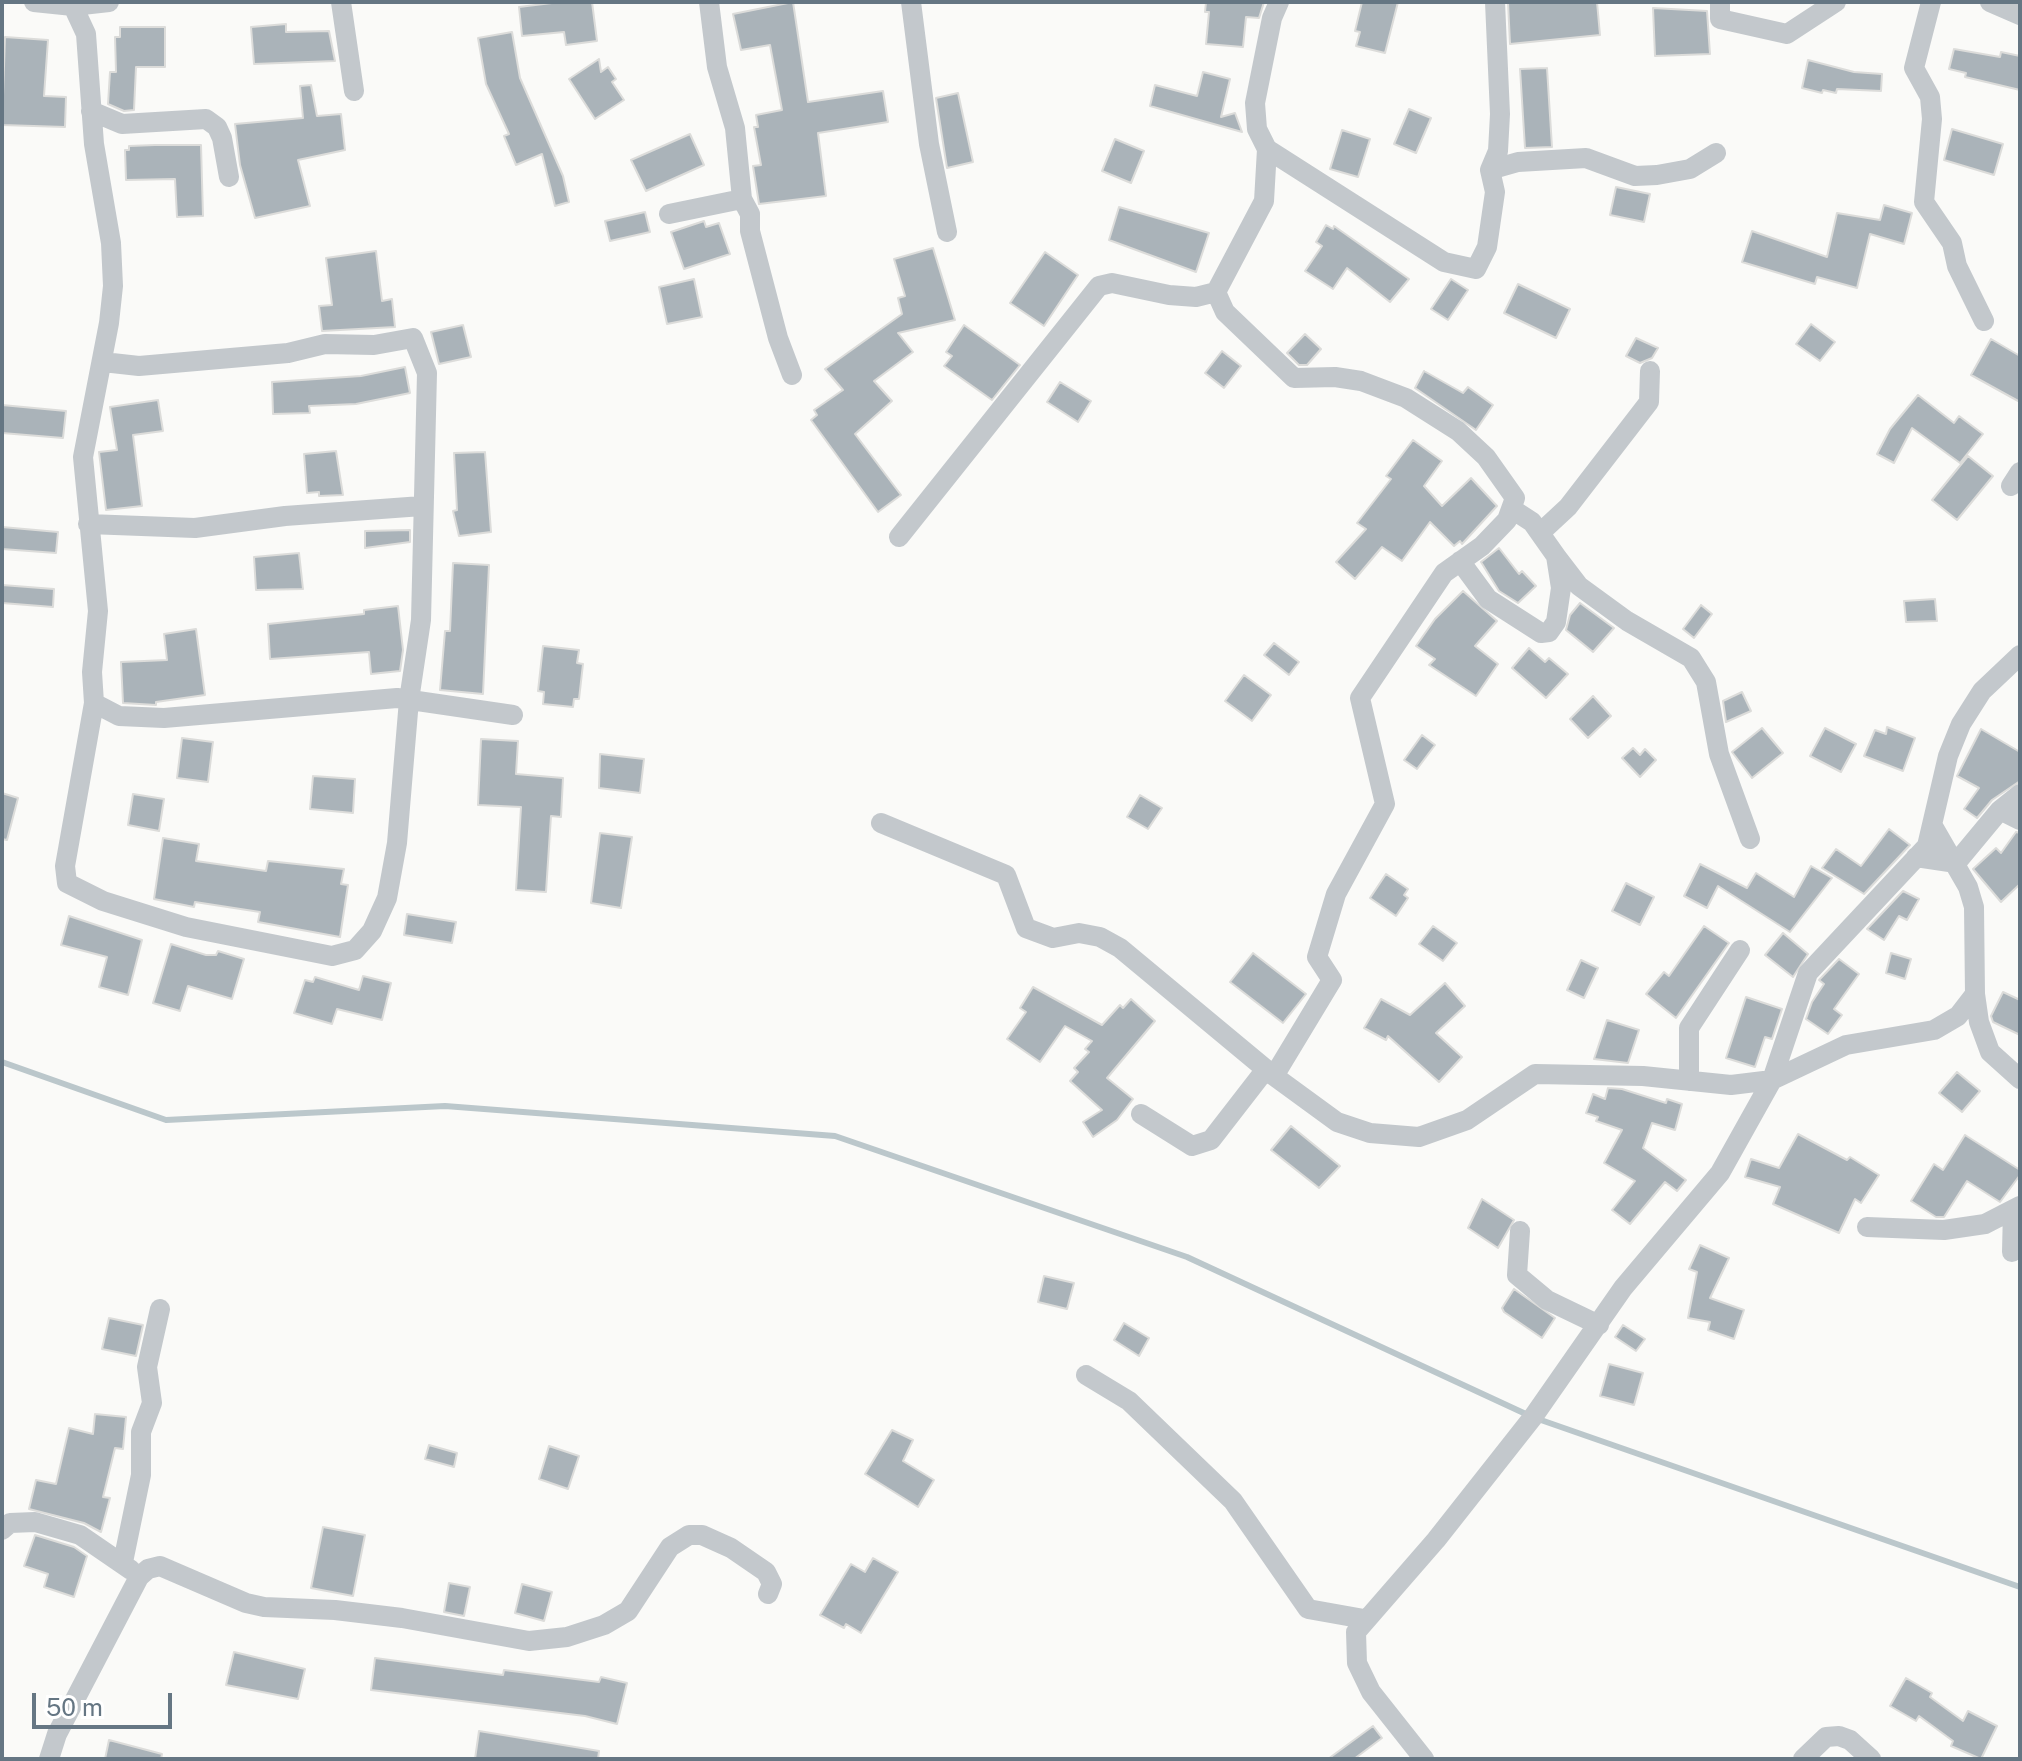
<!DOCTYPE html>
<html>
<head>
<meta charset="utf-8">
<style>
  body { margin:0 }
  #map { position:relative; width:2022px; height:1761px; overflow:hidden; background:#fafaf8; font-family:"Public Sans",sans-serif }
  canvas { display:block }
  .frame { position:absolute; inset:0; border:4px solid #657683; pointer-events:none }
  .scale { position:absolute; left:32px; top:1693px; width:140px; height:36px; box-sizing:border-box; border:4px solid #657683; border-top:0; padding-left:10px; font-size:24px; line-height:28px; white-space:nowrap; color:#657683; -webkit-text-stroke:6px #fff; paint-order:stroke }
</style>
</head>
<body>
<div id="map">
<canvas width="2022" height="1761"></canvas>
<div class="frame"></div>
<div class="scale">50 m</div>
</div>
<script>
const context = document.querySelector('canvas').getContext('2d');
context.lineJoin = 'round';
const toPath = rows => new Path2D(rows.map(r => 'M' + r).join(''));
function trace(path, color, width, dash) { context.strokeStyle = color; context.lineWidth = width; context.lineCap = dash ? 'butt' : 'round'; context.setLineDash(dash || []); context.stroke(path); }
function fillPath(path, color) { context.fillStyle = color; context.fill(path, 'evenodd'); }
trace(toPath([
  [2,1062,166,1120,445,1106,835,1136,1187,1257,1528,1415],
  [1538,1419,2020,1587]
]), '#bbc7cb', 6);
const building = toPath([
  [560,2,592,2,597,41,566,45,564,32,522,36,519,7,560,2],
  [793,2,808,102,883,91,888,122,818,133,826,196,759,204,753,166,761,165,754,127,758,127,756,115,782,110,770,45,741,50,733,14,793,2],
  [1206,2,1264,2,1259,18,1246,17,1243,47,1206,44,1209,12,1205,12,1206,2],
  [1362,2,1398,2,1385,53,1356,46,1360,32,1355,31,1362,2],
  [1508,2,1597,2,1600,35,1510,44,1508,2],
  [1653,8,1707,11,1710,54,1655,56,1653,8],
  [286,24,286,32,329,31,335,61,254,64,251,27,286,24],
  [120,27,165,27,165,67,136,67,134,110,124,111,108,104,110,72,116,72,115,37,120,37,120,27],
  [512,32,520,78,563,176,569,202,555,206,542,154,516,165,504,136,509,134,486,84,478,38,512,32],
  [5,37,48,40,44,96,66,97,65,127,2,125,5,37],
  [1954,49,2000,57,2001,52,2020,56,2020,90,1965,77,1966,73,1949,69,1954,49],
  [599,59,601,72,608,67,616,79,612,82,624,100,595,119,569,79,599,59],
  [1808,60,1854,72,1882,74,1881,91,1837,89,1836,93,1823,90,1822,93,1802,88,1808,60],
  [1547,68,1552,147,1525,148,1520,69,1547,68],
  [1203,72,1230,79,1221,117,1235,113,1242,132,1150,106,1155,85,1197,96,1203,72],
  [311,85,317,116,341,114,345,150,298,160,310,206,255,218,240,165,235,124,303,118,300,86,311,85],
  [958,93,973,162,947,168,936,98,958,93],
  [1409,109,1431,118,1416,153,1394,144,1409,109],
  [1952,129,2003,144,1994,175,1944,160,1952,129],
  [1342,130,1370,139,1358,177,1330,169,1342,130],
  [690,134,704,165,646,191,631,160,690,134],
  [1115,139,1144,151,1131,183,1102,171,1115,139],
  [155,145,201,145,203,216,177,217,175,179,126,180,125,150,129,150,129,146,155,145],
  [1616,187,1650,194,1644,222,1610,215,1616,187],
  [1884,205,1912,213,1904,244,1870,234,1857,288,1817,277,1815,284,1742,262,1752,231,1827,257,1837,213,1880,220,1884,205],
  [1119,207,1209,233,1196,272,1109,240,1119,207],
  [645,212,650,232,610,241,605,221,645,212],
  [704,221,706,227,719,223,730,254,684,269,671,232,704,221],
  [1326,225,1333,229,1334,226,1409,279,1390,302,1347,268,1333,289,1305,271,1322,246,1316,242,1326,225],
  [933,248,955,320,898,333,913,352,874,381,892,401,855,434,901,495,878,512,811,420,817,415,814,410,843,390,825,369,902,314,898,298,905,296,894,259,933,248],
  [376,251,382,301,392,299,395,327,322,331,319,306,332,305,326,258,376,251],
  [1045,252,1078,275,1044,326,1010,303,1045,252],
  [694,279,702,317,667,324,659,287,694,279],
  [1451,279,1468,290,1448,320,1431,309,1451,279],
  [1518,284,1570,309,1556,338,1504,313,1518,284],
  [1811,324,1835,342,1820,361,1796,344,1811,324],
  [463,325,471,357,439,364,431,332,463,325],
  [964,325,1020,365,992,400,944,366,952,356,946,352,964,325],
  [1305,334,1321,349,1307,365,1299,365,1287,353,1305,334],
  [1636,338,1658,348,1652,358,1640,363,1626,356,1636,338],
  [1991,339,2020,356,2020,402,1971,375,1991,339],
  [1222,351,1241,366,1224,388,1205,373,1222,351],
  [405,367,410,393,356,404,309,406,310,413,273,414,272,382,361,376,405,367],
  [1424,371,1463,393,1468,387,1493,405,1476,430,1415,388,1424,371],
  [1060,382,1091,401,1078,422,1047,402,1060,382],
  [1918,395,1954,423,1959,416,1983,434,1960,463,1912,428,1894,463,1877,454,1890,429,1918,395],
  [158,400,163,431,133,435,142,506,106,510,99,452,117,450,110,407,158,400],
  [2,405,66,411,63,438,2,433,2,405],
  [1413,440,1442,461,1424,486,1442,506,1471,478,1497,506,1462,544,1460,541,1454,546,1430,522,1402,561,1382,547,1355,579,1336,562,1366,529,1357,523,1391,479,1386,476,1413,440],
  [336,451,343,495,319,496,319,492,307,493,304,454,336,451],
  [485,452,491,532,459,536,453,511,457,510,454,453,485,452],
  [1968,456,1993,476,1957,520,1932,500,1968,456],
  [2,527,58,532,56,553,2,549,2,527],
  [410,530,410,542,365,548,365,531,410,530],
  [1499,548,1519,574,1522,571,1536,586,1518,603,1499,591,1481,562,1499,548],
  [299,553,303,589,256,590,254,557,299,553],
  [453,563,489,565,483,694,440,690,445,631,450,631,453,563],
  [2,585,54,589,53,607,2,603,2,585],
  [1463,591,1497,621,1475,646,1498,664,1476,696,1429,665,1435,659,1416,646,1435,619,1463,591],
  [1935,599,1937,621,1906,622,1904,601,1935,599],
  [1580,603,1614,628,1593,652,1566,630,1570,615,1580,603],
  [1701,605,1712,614,1694,638,1683,629,1701,605],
  [398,606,403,650,400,671,371,674,369,652,270,659,268,624,364,614,364,610,398,606],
  [196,629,205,695,156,702,156,705,123,703,121,662,167,660,164,634,196,629],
  [1274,643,1299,662,1289,675,1264,655,1274,643],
  [543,646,579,650,577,663,583,664,579,699,574,699,573,707,543,704,544,692,538,691,543,646],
  [1529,648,1545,662,1549,658,1568,674,1546,698,1512,668,1529,648],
  [1244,675,1271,695,1252,721,1225,701,1244,675],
  [1742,692,1751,711,1726,722,1723,701,1742,692],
  [1593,696,1611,716,1588,738,1570,719,1593,696],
  [1887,727,1915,738,1903,771,1864,756,1875,730,1886,734,1887,727],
  [1762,728,1783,753,1752,778,1732,752,1762,728],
  [1825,728,1856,744,1841,772,1810,756,1825,728],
  [1981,729,2020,752,2020,781,1992,800,1977,818,1964,809,1979,788,1957,776,1981,729],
  [1422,735,1435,745,1417,769,1404,760,1422,735],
  [182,738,213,742,208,782,177,778,182,738],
  [481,739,518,741,516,774,563,778,561,817,551,816,546,892,516,890,521,807,478,805,481,739],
  [1633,748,1640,755,1645,749,1656,760,1640,777,1622,758,1633,748],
  [600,754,644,759,640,793,599,788,600,754],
  [313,776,355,779,353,813,310,809,313,776],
  [2,793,18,798,7,840,2,839,2,793],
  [133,794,164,799,159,831,128,825,133,794],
  [1140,795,1162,808,1148,829,1127,817,1140,795],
  [1889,829,1910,845,1864,894,1822,868,1836,849,1861,866,1889,829],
  [2016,832,2020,833,2020,884,2001,902,1973,869,1996,848,2001,853,2016,832],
  [600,833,632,837,621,908,591,903,600,833],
  [163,838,199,844,196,861,266,871,268,861,344,869,341,884,348,885,340,937,258,922,260,912,195,902,194,907,154,899,163,838],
  [1700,864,1747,888,1756,873,1794,897,1811,866,1832,878,1790,932,1718,886,1707,908,1684,896,1700,864],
  [1386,874,1408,889,1404,895,1408,898,1396,916,1370,898,1386,874],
  [1626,883,1654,897,1640,925,1612,911,1626,883],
  [1903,891,1919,899,1907,920,1899,916,1884,940,1867,929,1903,891],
  [407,914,456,922,452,943,404,935,407,914],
  [69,916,142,940,128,995,99,987,107,957,61,945,69,916],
  [1433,926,1457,943,1443,961,1419,944,1433,926],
  [1704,926,1729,943,1676,1018,1646,994,1664,972,1669,976,1704,926],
  [1783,933,1808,954,1793,977,1765,955,1783,933],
  [171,944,206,955,216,955,218,951,244,959,232,999,188,986,180,1011,153,1003,171,944],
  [1253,953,1306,994,1283,1023,1230,982,1253,953],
  [1891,953,1911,959,1905,979,1886,973,1891,953],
  [1839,959,1859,974,1834,1009,1842,1015,1828,1034,1806,1019,1812,1002,1824,984,1819,980,1839,959],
  [1581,960,1598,968,1584,998,1567,990,1581,960],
  [363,976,391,983,382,1020,337,1009,332,1024,294,1013,305,980,313,982,315,977,359,990,363,976],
  [1445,983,1465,1006,1436,1033,1462,1057,1439,1082,1388,1036,1386,1040,1364,1028,1381,999,1410,1015,1445,983],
  [1033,987,1102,1025,1120,1005,1123,1008,1131,999,1155,1021,1107,1078,1133,1099,1117,1120,1093,1137,1083,1122,1102,1110,1070,1081,1078,1072,1074,1068,1089,1052,1085,1049,1092,1041,1065,1026,1040,1062,1007,1039,1026,1012,1020,1008,1033,987],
  [2003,992,2020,1000,2020,1035,1993,1022,1991,1016,2003,992],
  [1746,997,1782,1009,1772,1039,1765,1037,1755,1067,1726,1058,1746,997],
  [1607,1020,1639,1030,1628,1063,1594,1059,1607,1020],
  [1957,1072,1980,1091,1962,1112,1939,1093,1957,1072],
  [1608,1088,1622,1089,1666,1103,1667,1099,1682,1104,1675,1130,1652,1123,1643,1148,1686,1180,1677,1191,1665,1182,1630,1224,1612,1210,1635,1181,1604,1163,1622,1130,1596,1121,1598,1117,1586,1113,1593,1094,1605,1099,1608,1088],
  [1291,1126,1340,1166,1319,1188,1271,1150,1291,1126],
  [1798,1134,1847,1160,1850,1157,1879,1175,1861,1203,1855,1199,1839,1233,1773,1204,1780,1187,1745,1177,1751,1159,1779,1168,1798,1134],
  [1965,1135,2020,1170,2020,1175,2000,1202,1967,1181,1944,1217,1936,1217,1911,1201,1934,1164,1943,1170,1965,1135],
  [1482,1199,1514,1220,1498,1248,1468,1228,1482,1199],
  [1700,1245,1729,1258,1710,1298,1744,1310,1734,1339,1708,1330,1710,1322,1688,1318,1697,1272,1689,1269,1700,1245],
  [1044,1276,1074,1283,1067,1309,1038,1302,1044,1276],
  [1514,1289,1555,1318,1542,1338,1504,1312,1502,1308,1514,1289],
  [109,1318,143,1325,136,1356,102,1349,109,1318],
  [1124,1323,1149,1338,1139,1356,1114,1340,1124,1323],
  [1623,1325,1645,1339,1636,1351,1615,1337,1623,1325],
  [1609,1364,1643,1373,1634,1405,1600,1396,1609,1364],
  [95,1414,126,1417,123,1449,115,1448,103,1497,110,1498,101,1532,84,1523,29,1509,36,1480,56,1484,69,1428,93,1434,95,1414],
  [892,1430,913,1440,903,1461,934,1480,918,1507,865,1474,892,1430],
  [429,1445,457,1453,454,1467,425,1459,429,1445],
  [549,1446,579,1456,568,1489,539,1479,549,1446],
  [323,1527,365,1535,353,1596,311,1588,323,1527],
  [35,1535,74,1547,87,1556,74,1597,44,1587,48,1574,24,1566,35,1535],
  [873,1558,898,1572,861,1633,846,1624,844,1628,820,1615,851,1564,865,1572,873,1558],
  [449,1583,470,1587,464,1616,444,1612,449,1583],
  [522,1584,552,1592,544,1621,515,1613,522,1584],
  [234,1652,305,1669,298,1699,226,1685,234,1652],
  [375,1658,503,1675,504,1670,599,1682,601,1677,627,1683,617,1724,585,1716,371,1690,375,1658],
  [1906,1678,1932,1693,1930,1697,1963,1721,1968,1711,1997,1726,1981,1759,1951,1746,1953,1741,1919,1716,1916,1721,1890,1706,1906,1678],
  [1373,1726,1382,1738,1354,1759,1328,1759,1373,1726],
  [479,1731,599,1751,598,1759,475,1759,479,1731],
  [109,1740,162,1754,161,1759,105,1759,109,1740]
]);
fillPath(building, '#aab3b9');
trace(building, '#dcdcda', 2);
trace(toPath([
  [34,2,73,6,109,2],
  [341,2,354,91],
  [709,2,717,67,735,128,742,199,750,214,750,231,778,338,792,375],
  [911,2,929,144,947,232],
  [1720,2,1720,19,1787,34,1836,2],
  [1931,2,1914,68,1930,97,1932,119,1924,202,1952,243,1957,266,1984,321],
  [1990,2,2020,15],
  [73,6,86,34,94,144,111,243,113,286,109,323,83,457,98,611,92,672,94,703,65,866,67,883,103,901,186,927,332,956,355,950,372,931,387,898,397,843,409,700,421,620,427,373,413,338,374,345,325,344,288,353,139,366,103,362],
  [91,111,122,124,206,119,217,127,222,138,229,177],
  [1267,149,1444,262,1476,269,1487,247,1495,192,1490,170,1498,151,1500,114,1495,2],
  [1490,170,1518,162,1586,158,1635,176,1657,175,1690,169,1716,153],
  [669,214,742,199],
  [1216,292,1225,312,1294,378,1335,377,1361,381,1406,398,1458,431,1486,457,1515,498,1507,520,1482,546,1444,573,1360,698,1385,804,1336,894,1317,957,1332,980,1274,1076],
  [2011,486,2020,472],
  [88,524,195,528,285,516,422,506],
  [1540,533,1568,507,1649,402,1650,371],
  [899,537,1099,286,1112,283,1169,295,1196,297,1216,292,1264,201,1267,149,1257,129,1255,103,1272,18,1279,2],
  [1556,556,1579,586,1627,621,1691,658,1706,682,1719,754,1750,839],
  [1460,561,1488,599,1541,633,1549,632,1556,622,1561,588,1556,556,1532,522,1512,509],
  [94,703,119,716,164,718,397,698,513,715],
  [2000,810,2020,820],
  [881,823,1006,875,1026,928,1053,938,1079,933,1100,937,1120,948,1274,1076,1337,1122,1370,1133,1419,1137,1467,1120,1535,1074,1643,1076,1731,1085,1772,1080,1846,1045,1934,1030,1958,1016,1975,994],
  [1934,828,1968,887,1974,907,1975,994,1979,1022,1990,1052,2020,1079],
  [1916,857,1956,863,2000,810,2020,794],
  [1689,1081,1689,1028,1740,950],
  [1141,1114,1192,1146,1211,1140,1266,1069],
  [1867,1227,1944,1230,1985,1224,2020,1206],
  [1520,1231,1517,1275,1547,1300,1599,1325],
  [2012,1252,2013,1210],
  [1086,1375,1129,1401,1233,1501,1308,1609,1364,1619],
  [2,1530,10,1523,35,1522,80,1535,131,1570],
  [123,1562,141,1475,141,1432,152,1403,147,1367,160,1309],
  [49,1759,57,1734,139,1577,148,1569,160,1566,246,1603,264,1607,335,1610,402,1618,529,1641,567,1637,604,1625,628,1611,670,1547,689,1535,702,1535,731,1548,766,1572,772,1584,768,1594],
  [1424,1759,1371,1692,1357,1663,1356,1632,1436,1540,1533,1417,1623,1288,1720,1173,1772,1080,1808,973,1927,846,1948,756,1961,724,1982,691,2020,655],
  [1803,1759,1826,1737,1839,1736,1850,1740,1871,1759]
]), '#c3c8cc', 20);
</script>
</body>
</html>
